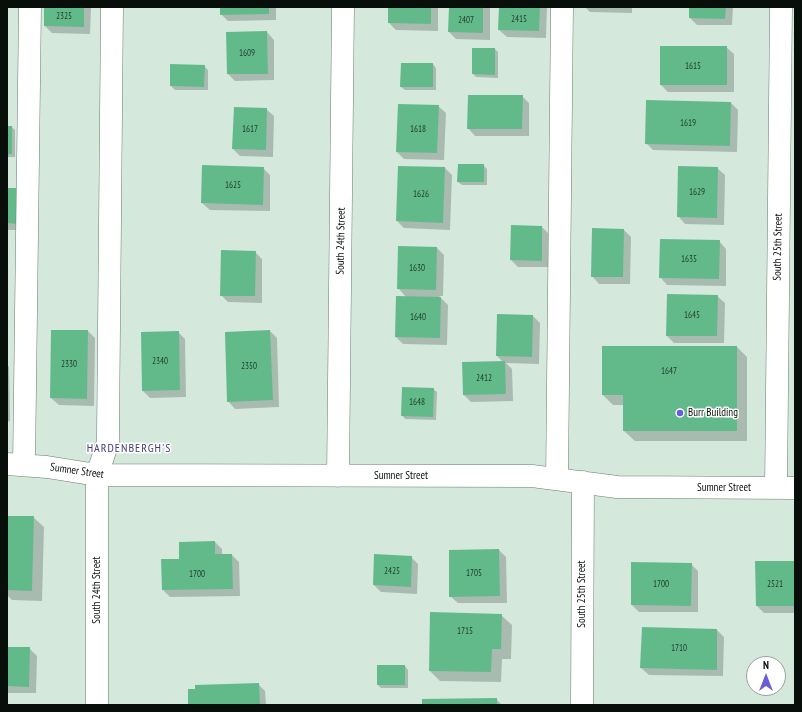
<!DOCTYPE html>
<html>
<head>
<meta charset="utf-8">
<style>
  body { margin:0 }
  #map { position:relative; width:802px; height:712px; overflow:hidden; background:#d4e9dc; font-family:"PT Sans Narrow",sans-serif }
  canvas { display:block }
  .frame { position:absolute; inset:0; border:8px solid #080f0a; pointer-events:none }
  .north { position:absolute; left:746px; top:656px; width:40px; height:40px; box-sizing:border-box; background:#fff; border:1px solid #9c9f9d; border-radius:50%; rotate:0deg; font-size:11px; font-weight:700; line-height:16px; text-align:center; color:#080f0a }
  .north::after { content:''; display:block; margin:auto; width:14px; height:18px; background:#695ed7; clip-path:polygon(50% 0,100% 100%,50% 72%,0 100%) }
</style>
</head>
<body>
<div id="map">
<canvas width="802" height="712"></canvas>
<div class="frame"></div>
<div class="north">N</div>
</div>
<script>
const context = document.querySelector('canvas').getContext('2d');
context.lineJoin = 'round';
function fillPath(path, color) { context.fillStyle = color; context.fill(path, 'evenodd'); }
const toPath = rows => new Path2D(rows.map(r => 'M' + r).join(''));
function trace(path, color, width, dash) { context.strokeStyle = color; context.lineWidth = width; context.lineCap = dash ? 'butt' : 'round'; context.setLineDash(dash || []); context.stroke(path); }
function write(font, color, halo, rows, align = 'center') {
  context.font = font + ' "PT Sans Narrow",sans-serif'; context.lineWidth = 3; context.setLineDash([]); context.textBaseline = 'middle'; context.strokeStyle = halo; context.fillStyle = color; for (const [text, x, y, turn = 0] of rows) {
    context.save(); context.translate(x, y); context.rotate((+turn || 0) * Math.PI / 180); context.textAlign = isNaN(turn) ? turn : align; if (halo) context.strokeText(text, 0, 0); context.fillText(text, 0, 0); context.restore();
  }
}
fillPath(toPath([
  [45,7,91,7,90,34,52,33,45,26],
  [221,7,276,7,276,20,228,21,221,14],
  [389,7,438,7,438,31,396,30,389,23],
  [450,7,490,7,490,40,456,39,449,32],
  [500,7,547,7,546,38,507,37,499,30],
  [585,7,632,7,632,13,590,12],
  [690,7,733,7,732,25,697,25,690,18],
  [267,32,274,40,274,80,235,81,228,74],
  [661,47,726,47,734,54,734,92,668,92,661,85],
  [495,49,498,52,498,78,476,77,473,74],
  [433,64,436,68,436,90,405,90,401,87],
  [171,65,204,66,208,70,208,90,175,90,171,86],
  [522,96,529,103,529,136,475,136,468,128],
  [731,103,738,110,737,152,653,150,646,143],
  [438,106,446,113,444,160,404,159,397,152],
  [235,108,266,109,274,116,273,157,240,156,233,149],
  [7,127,12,127,15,130,15,157,7,157],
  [459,165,483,165,487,169,487,185,462,185,458,182],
  [263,168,270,175,270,211,210,210,202,203],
  [445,168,452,175,450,230,404,228,397,221],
  [717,168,725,175,724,225,685,224,678,216],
  [7,189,25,230,7,230],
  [512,226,542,227,549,234,548,267,518,267,511,260],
  [624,230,631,237,630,284,599,284,592,276],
  [719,241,726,249,726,286,667,285,660,277],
  [7,246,8,247,7,271],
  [437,248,444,255,443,296,439,296,448,305,447,345,403,344,396,337,406,297,398,288],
  [255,252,262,259,262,303,228,302,221,295],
  [717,296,725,303,724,343,674,343,667,336],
  [533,316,540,323,539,364,506,363,512,369,513,401,471,402,464,395,463,362,503,362,497,356],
  [88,331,95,338,94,406,59,405,51,398],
  [270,331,277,338,279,407,235,409,228,401],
  [178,332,185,339,186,397,150,398,143,391],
  [603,347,737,347,747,357,747,441,635,441,624,431,624,405,613,405,603,395],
  [7,365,9,367,10,421,7,422],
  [433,389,437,392,436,420,405,419,402,415],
  [7,517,33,517,44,527,42,601,12,600,7,595],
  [215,542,222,549,222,555,232,555,239,562,240,596,170,597,163,590,180,560],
  [499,550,506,557,507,603,458,603,450,596],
  [411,557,418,564,417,594,381,592,374,585],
  [795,562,795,613,764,613,757,606],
  [691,564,698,571,698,612,639,612,632,605],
  [431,613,501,615,512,625,511,659,502,659,501,682,440,681,430,671],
  [643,628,717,630,724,637,723,676,649,675,641,668],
  [7,648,29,648,37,656,36,693,7,693],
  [405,666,408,670,408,688,381,688,378,685],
  [258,684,265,691,266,705,189,705],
  [496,699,502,705,423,705]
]), '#0003');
fillPath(toPath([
  [44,7,84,7,84,27,44,26],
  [220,7,269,7,269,14,220,15],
  [388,7,431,7,431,24,388,23],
  [449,7,483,7,483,33,448,32],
  [499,7,540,7,539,31,498,30],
  [689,7,726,7,725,19,689,18],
  [267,31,268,74,227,74,226,32],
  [660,46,727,46,727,85,660,85],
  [472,48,495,48,495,75,472,74],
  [401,63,433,63,433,87,400,87],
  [170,64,205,65,204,87,170,86],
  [468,95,523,95,522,129,467,129],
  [646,100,731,102,730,146,645,144],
  [398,104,439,105,437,153,396,152],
  [234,107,267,108,266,150,232,149],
  [7,126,12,126,12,154,7,154],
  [458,164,484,164,484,182,457,182],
  [202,165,264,167,263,205,201,203],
  [398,166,445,167,443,223,396,221],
  [678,166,718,167,717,218,677,217],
  [7,188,19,188,18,224,7,223],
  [511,225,542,226,542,261,510,260],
  [592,228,624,229,623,277,591,277],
  [660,239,720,240,719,279,659,278],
  [398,246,437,247,436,290,397,289],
  [221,250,256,251,255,296,220,296],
  [667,294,718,295,717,336,666,336],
  [396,296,441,297,440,338,395,337],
  [497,314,533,315,532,357,496,356],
  [51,330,88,330,87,399,50,398],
  [270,330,273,400,227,402,225,332],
  [179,331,180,390,142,391,141,332],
  [602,346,737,346,737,431,623,431,623,395,602,395],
  [505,361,506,394,463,395,462,362],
  [402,387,434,388,433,417,401,416],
  [7,516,34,516,32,591,7,590],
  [215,541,215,554,232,554,233,589,162,590,161,559,179,559,179,542],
  [499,549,500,596,449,597,449,550],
  [374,554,412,556,411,587,373,585],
  [755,561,795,561,795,606,756,606],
  [631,562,692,563,691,606,631,605],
  [430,612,502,614,501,649,492,649,491,672,429,671],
  [642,627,717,629,717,670,640,668],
  [7,647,30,647,29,687,7,686],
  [377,665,405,665,405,685,377,685],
  [259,683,260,705,188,705,188,689,195,689,195,685],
  [497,698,497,705,422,705,422,699]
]), '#62ba8b');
const minor = toPath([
  [7,464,47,467,97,475,532,476,617,487,795,488],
  [24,465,30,7],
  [338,476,343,7],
  [557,479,562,7],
  [776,488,781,7],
  [97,705,97,475,108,442,108,434,112,7],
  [582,705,583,482]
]);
trace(minor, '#697c71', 23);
trace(minor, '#fff', 22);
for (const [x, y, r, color] of [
  [680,413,4,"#695ed7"]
]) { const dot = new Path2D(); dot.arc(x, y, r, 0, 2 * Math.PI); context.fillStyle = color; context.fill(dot); trace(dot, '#fff', 1.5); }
write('9px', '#1e3a2a', null, [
  ["2325",64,16],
  ["2415",519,19],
  ["2407",466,20],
  ["1609",247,53],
  ["1615",693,66],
  ["1619",688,123],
  ["1617",250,129],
  ["1618",418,129],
  ["1625",233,185],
  ["1629",697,192],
  ["1626",421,194],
  ["1635",689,259],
  ["1630",417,268],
  ["1645",692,315],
  ["1640",418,317],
  ["2340",160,361],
  ["2330",69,364],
  ["2350",249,366],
  ["1647",669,371],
  ["2412",484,378],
  ["1648",417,402],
  ["2425",392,571],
  ["1705",474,573],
  ["1700",197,574],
  ["1700",661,584],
  ["2521",775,584],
  ["1715",465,631],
  ["1710",679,648]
]);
write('11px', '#080f0a', '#fff', [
  ["South 24th Street",341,241,-89],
  ["South 25th Street",778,247,-89],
  ["Sumner Street",77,471,8],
  ["Sumner Street",401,476],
  ["Sumner Street",724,488],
  ["South 24th Street",97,590,-90],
  ["South 25th Street",582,594,-90]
]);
write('11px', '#080f0a', '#fff', [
  ["Burr Building",688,413]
], 'left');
context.letterSpacing = '1px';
write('12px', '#413e7b', '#fff', [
  ["HARDENBERGH'S",129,449]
]);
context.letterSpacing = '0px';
</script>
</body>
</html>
